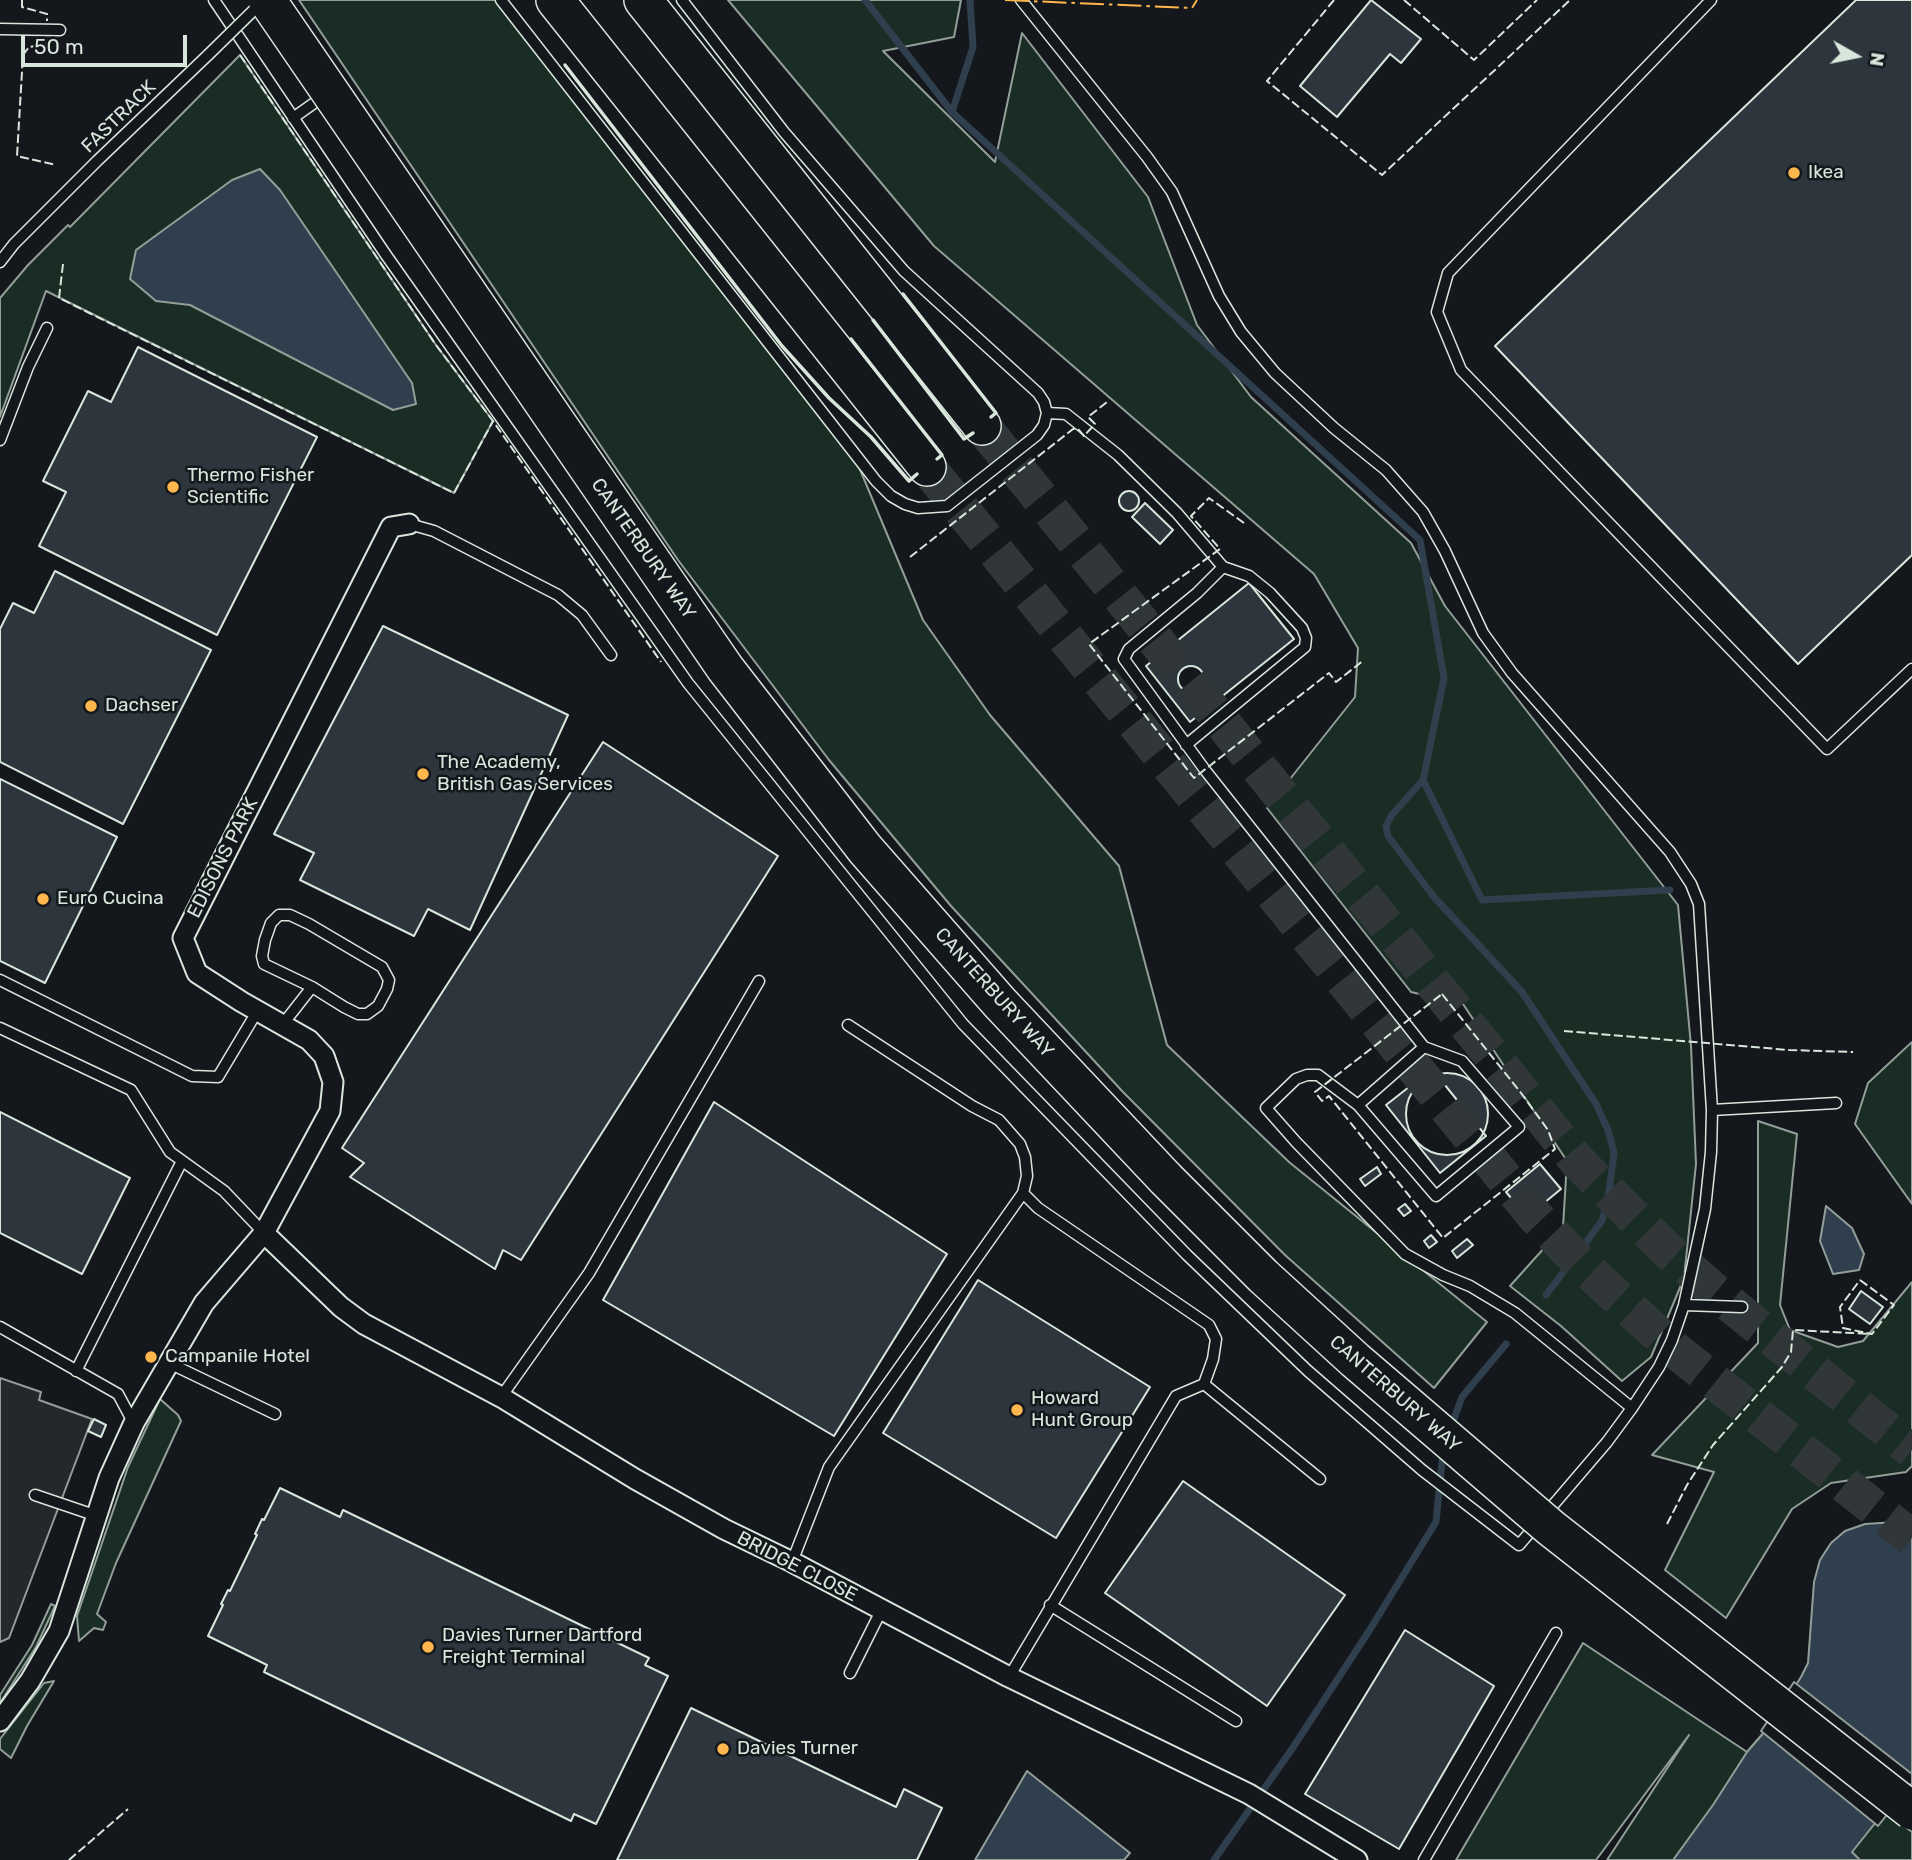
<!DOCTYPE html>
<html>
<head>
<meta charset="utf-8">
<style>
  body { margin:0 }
  #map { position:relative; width:1912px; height:1860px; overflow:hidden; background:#14181c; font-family:Rubik,sans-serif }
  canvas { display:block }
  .north { position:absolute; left:1821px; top:21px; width:70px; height:70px; -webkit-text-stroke:5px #14181c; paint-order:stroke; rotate:99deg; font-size:19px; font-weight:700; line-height:28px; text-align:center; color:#d8e6dc }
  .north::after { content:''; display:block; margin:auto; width:24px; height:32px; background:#d8e6dc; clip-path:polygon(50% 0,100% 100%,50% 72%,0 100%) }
  .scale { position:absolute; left:21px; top:35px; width:166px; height:32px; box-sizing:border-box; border:4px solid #d8e6dc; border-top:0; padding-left:9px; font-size:21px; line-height:24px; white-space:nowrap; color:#d8e6dc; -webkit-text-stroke:5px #14181c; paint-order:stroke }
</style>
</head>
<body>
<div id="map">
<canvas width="1912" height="1860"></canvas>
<div class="north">N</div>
<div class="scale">50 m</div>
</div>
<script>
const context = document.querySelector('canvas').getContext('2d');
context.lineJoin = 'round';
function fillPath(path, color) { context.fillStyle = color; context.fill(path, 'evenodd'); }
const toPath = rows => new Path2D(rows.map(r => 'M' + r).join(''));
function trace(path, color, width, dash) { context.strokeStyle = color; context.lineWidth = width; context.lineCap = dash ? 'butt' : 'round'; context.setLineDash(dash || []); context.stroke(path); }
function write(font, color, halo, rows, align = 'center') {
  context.font = font + ' Rubik,sans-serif'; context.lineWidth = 5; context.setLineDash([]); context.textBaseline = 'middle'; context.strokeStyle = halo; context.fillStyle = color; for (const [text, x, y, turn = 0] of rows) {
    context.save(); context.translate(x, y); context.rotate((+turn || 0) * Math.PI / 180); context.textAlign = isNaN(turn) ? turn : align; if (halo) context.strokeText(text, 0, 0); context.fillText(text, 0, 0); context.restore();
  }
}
const green = toPath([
  [299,0,501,0,851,448,923,620,990,715,1119,866,1167,1045,1289,1162,1487,1322,1434,1388,1285,1255,1123,1092,951,906,829,760,678,560,299,0],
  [728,0,961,0,954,37,883,51,995,162,1022,33,1148,197,1197,325,1251,397,1411,543,1445,606,1678,905,1691,1046,1696,1164,1684,1278,1651,1357,1622,1381,1561,1326,1510,1286,1563,1227,1567,1161,1463,1004,1411,992,1267,808,1355,697,1358,648,1314,574,934,246,728,0],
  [240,55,436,345,493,421,454,493,46,291,0,417,0,298,28,265,68,225,70,227,240,55],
  [1912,1042,1912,1204,1855,1124,1868,1083,1912,1042],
  [1758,1121,1797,1134,1780,1305,1790,1330,1838,1347,1863,1341,1912,1282,1912,1466,1906,1472,1831,1483,1792,1509,1726,1618,1665,1570,1714,1472,1652,1455,1758,1343,1758,1121],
  [160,1399,178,1415,181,1421,116,1563,97,1614,106,1622,103,1630,94,1628,79,1641,77,1616,128,1467,160,1399],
  [51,1604,55,1606,36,1647,0,1703,0,1695,32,1645,51,1604],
  [1583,1643,1747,1752,1773,1722,1912,1832,1912,1860,1607,1860,1689,1735,1596,1860,1456,1860,1583,1643],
  [54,1681,27,1726,11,1758,0,1749,0,1739,44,1683,54,1681]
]);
fillPath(green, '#1a2d24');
trace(green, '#939e99', 2);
const parking = toPath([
  [0,1378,41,1392,39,1400,92,1419,9,1638,0,1642,0,1378]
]);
fillPath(parking, '#24282b');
trace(parking, '#939e99', 2);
const water = toPath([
  [260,169,280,190,412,383,416,404,393,410,190,305,156,301,130,279,136,250,232,180,260,169],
  [1826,1206,1852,1228,1864,1254,1859,1270,1833,1274,1820,1241,1826,1206],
  [1912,1521,1912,1777,1852,1852,1860,1860,1673,1860,1713,1805,1747,1752,1773,1722,1801,1677,1808,1663,1814,1582,1820,1560,1831,1543,1845,1531,1865,1524,1912,1521],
  [1027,1771,1130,1853,1124,1860,975,1860,1027,1771]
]);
fillPath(water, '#2f3f4d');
trace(water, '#939e99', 2);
const pier = toPath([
  [1794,1682,1912,1774,1912,1783,1878,1826,1761,1731,1794,1682]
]);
fillPath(pier, '#14181c');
trace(pier, '#939e99', 2);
trace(toPath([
  [865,0,952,112,1420,540,1444,678,1423,780,1391,816,1386,826,1388,836,1434,897,1522,992,1596,1104,1608,1130,1614,1153,1608,1200,1602,1221,1546,1295],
  [952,112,973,47,970,0],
  [1423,780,1482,900,1670,890],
  [1451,1427,1462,1397,1506,1344],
  [1214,1860,1292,1749,1369,1631,1436,1522,1443,1452]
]), '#2f3f4d', 7);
const building = toPath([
  [1371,0,1421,39,1401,63,1390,54,1337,117,1300,86,1371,0],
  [1856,0,1912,0,1912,555,1798,664,1495,346,1856,0],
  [138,347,317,437,217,635,39,546,66,492,43,481,88,391,111,402,138,347],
  '1119 501a10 10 0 1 1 20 0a10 10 0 1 1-20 0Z',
  [1145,503,1173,530,1160,544,1132,517,1145,503],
  [55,571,211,650,123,824,0,762,0,629,13,603,34,613,55,571],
  [1249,583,1294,639,1190,722,1146,666,1249,583],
  [383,626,568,715,470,930,428,909,414,936,300,880,314,853,274,834,383,626],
  '1178 679a13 13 0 1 1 26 0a13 13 0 1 1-26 0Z',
  [603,742,778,856,521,1260,503,1250,495,1269,350,1177,364,1163,342,1148,603,742],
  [0,779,117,837,45,983,0,961,0,779],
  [1432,1069,1486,1136,1440,1173,1386,1105,1432,1069],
  '1406 1114a41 41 0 1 1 82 0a41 41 0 1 1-82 0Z',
  [714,1102,947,1254,834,1436,603,1300,714,1102],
  [0,1112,130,1178,82,1274,0,1233,0,1112],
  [1540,1164,1561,1189,1527,1217,1506,1192,1540,1164],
  [1377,1167,1381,1174,1365,1186,1360,1179,1377,1167],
  [1405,1204,1411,1211,1404,1216,1398,1209,1405,1204],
  [1431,1235,1437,1242,1429,1248,1424,1241,1431,1235],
  [1467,1239,1473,1245,1457,1258,1452,1251,1467,1239],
  [978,1280,1150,1387,1056,1538,883,1433,978,1280],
  [1861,1291,1883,1307,1870,1324,1849,1309,1861,1291],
  [94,1419,106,1425,101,1437,88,1431,94,1419],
  [1183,1481,1345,1595,1267,1706,1105,1593,1183,1481],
  [280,1488,340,1517,343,1510,649,1658,645,1665,668,1676,596,1824,574,1814,571,1821,264,1672,267,1665,208,1636,223,1605,221,1604,228,1590,230,1591,257,1535,255,1534,262,1519,264,1520,280,1488],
  [1405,1630,1494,1686,1399,1849,1305,1794,1405,1630],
  [691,1708,896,1807,904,1789,942,1808,917,1860,617,1860,691,1708]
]);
fillPath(building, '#2c363c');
trace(building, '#d8e6dc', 2);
trace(toPath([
  [982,426,1579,1163,1665,1248,1715,1292,1912,1450],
  [927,467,1535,1216,1580,1263,1675,1350,1912,1538]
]), '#313739', 37, [37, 18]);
const lane = toPath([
  [214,0,386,255,688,683,963,1024,1187,1255,1308,1371,1422,1470,1519,1545,1607,1442,1632,1408,1659,1367,1672,1340,1684,1305,1705,1209,1711,1152,1712,1110,1699,904,1691,884,1670,852,1512,673,1483,633,1445,551,1423,512,1386,470,1334,428,1275,373,1241,332,1219,296,1172,192,1147,157,1021,0],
  [501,0,876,481,891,496,905,504,918,508,947,506,1037,435,1044,425,1047,413,1044,402,1038,393,904,271,784,132,682,0],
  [1711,0,1448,273,1437,312,1461,370,1827,749,1912,669],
  [0,29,60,30],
  [293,118,324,96],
  [0,262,14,244,97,161,208,55],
  [1047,413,1066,414,1118,455,1177,513,1223,567,1197,593,1129,649,1124,659,1205,770,1424,1047,1358,1105,1318,1075,1307,1075,1296,1079,1266,1108,1296,1142,1405,1254,1443,1275,1470,1286,1515,1313,1632,1408],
  [0,440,28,367,47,328],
  [409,524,434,531,558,595,582,615,611,655],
  [1186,745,1305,647,1306,638,1302,628,1270,593,1249,576,1223,567],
  [0,980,192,1076,218,1077,258,1010],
  [283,1024,312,987,264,964,262,956,265,940,271,923,279,915,290,915,309,924,382,967,389,980,387,989,378,1006,367,1014,358,1014,344,1007,312,987],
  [0,1028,131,1090,170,1152,224,1191,264,1233],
  [1358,1105,1436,1196,1519,1127,1462,1061,1424,1047],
  [1712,1110,1836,1103],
  [1023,1193,1038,1208,1209,1325,1216,1339,1213,1359,1204,1384],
  [1684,1305,1742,1307],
  [0,1327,118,1394,133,1422],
  [169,1363,275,1414],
  [76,1371,182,1161],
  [501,1397,589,1273,759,981],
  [35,1495,97,1516],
  [792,1562,829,1467,1023,1193,1027,1176,1025,1157,1020,1144,999,1120,972,1106,848,1025],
  [1050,1605,1236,1721],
  [850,1673,881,1611],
  [1009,1677,1176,1396,1204,1384,1320,1479],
  [1424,1860,1556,1633]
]);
const street = toPath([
  [264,1233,341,1307,364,1324,501,1397,635,1479,724,1529,792,1562,1009,1677,1249,1794,1357,1860],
  [0,1721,30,1681,59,1631,109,1478,134,1423,204,1303,264,1233,330,1111,333,1082,324,1056,309,1040,242,1002,197,973,183,938,391,527,409,524]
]);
const highway = toPath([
  [555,0,927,467],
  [643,0,982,426]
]);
trace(lane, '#d8e6dc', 13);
trace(street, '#d8e6dc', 23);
trace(highway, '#d8e6dc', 40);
trace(lane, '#14181c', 10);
trace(street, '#14181c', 19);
trace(highway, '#14181c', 37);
const laneBridge = toPath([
  [208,55,261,3]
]);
const highwayBridge = toPath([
  [267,0,725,668,865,849,1000,1003,1166,1179,1263,1276,1355,1360,1551,1528,1912,1811]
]);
trace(laneBridge, '#d8e6dc', 13, []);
trace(highwayBridge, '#d8e6dc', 40, []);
trace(laneBridge, '#14181c', 10);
trace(highwayBridge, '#14181c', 37);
trace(toPath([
  [22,0,22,7,47,14,47,21],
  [1334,0,1267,81,1382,175,1570,0],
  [1404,0,1474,60,1537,0],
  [47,39,47,44,29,47,23,55,17,156,56,165],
  [240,55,436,345,493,421,661,662],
  [63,264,59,298,454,493,493,421],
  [1244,523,1209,498,1191,516,1220,549,1089,644,1194,778,1329,673,1336,682,1364,660],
  [910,557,1073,429,1078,429,1084,436,1095,424,1088,417,1107,402],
  [1442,994,1521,1093,1548,1130,1555,1149,1443,1238,1329,1096,1322,1101,1315,1092,1442,994],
  [1564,1031,1789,1050,1853,1052],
  [1860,1280,1894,1305,1872,1334,1843,1328,1840,1307,1860,1280],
  [1667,1524,1687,1485,1713,1445,1782,1367,1791,1352,1793,1330,1872,1334],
  [69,1860,128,1809]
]), '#d8e6dc', 2, [9, 3.5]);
trace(toPath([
  [565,65,782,346,829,398,871,437,909,481,917,474],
  [903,294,996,413,991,417],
  [873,320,964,439,973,433],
  [851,339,942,455,937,459]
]), '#d8e6dc', 3.5);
trace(toPath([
  [1005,0,1192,8,1197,0]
]), '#ffb74d', 2, [24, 5, 3.5, 5]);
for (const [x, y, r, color] of [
  [1794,173,7,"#ffb74d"],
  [173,487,7,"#ffb74d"],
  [91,706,7,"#ffb74d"],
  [423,774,7,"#ffb74d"],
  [43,899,7,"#ffb74d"],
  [151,1357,7,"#ffb74d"],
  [1017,1410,7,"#ffb74d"],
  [428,1647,7,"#ffb74d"],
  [723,1749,7,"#ffb74d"]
]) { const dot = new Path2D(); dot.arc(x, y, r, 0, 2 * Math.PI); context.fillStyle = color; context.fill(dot); trace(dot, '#14181c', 2.5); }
write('19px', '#d8e6dc', '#14181c', [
  ["FASTRACK",119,117,-44],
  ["CANTERBURY WAY",643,549,55],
  ["EDISONS PARK",223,858,-63],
  ["CANTERBURY WAY",994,993,48],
  ["CANTERBURY WAY",1395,1394,41],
  ["BRIDGE CLOSE",797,1567,27]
]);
write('19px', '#d8e6dc', '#14181c', [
  ["Ikea",1808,173],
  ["Thermo Fisher",187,476],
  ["Scientific",187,498],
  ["Dachser",105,706],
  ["The Academy,",437,763],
  ["British Gas Services",437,785],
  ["Euro Cucina",57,899],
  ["Campanile Hotel",165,1357],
  ["Howard",1031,1399],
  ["Hunt Group",1031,1421],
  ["Davies Turner Dartford",442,1636],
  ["Freight Terminal",442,1658],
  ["Davies Turner",737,1749]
], 'left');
</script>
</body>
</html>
